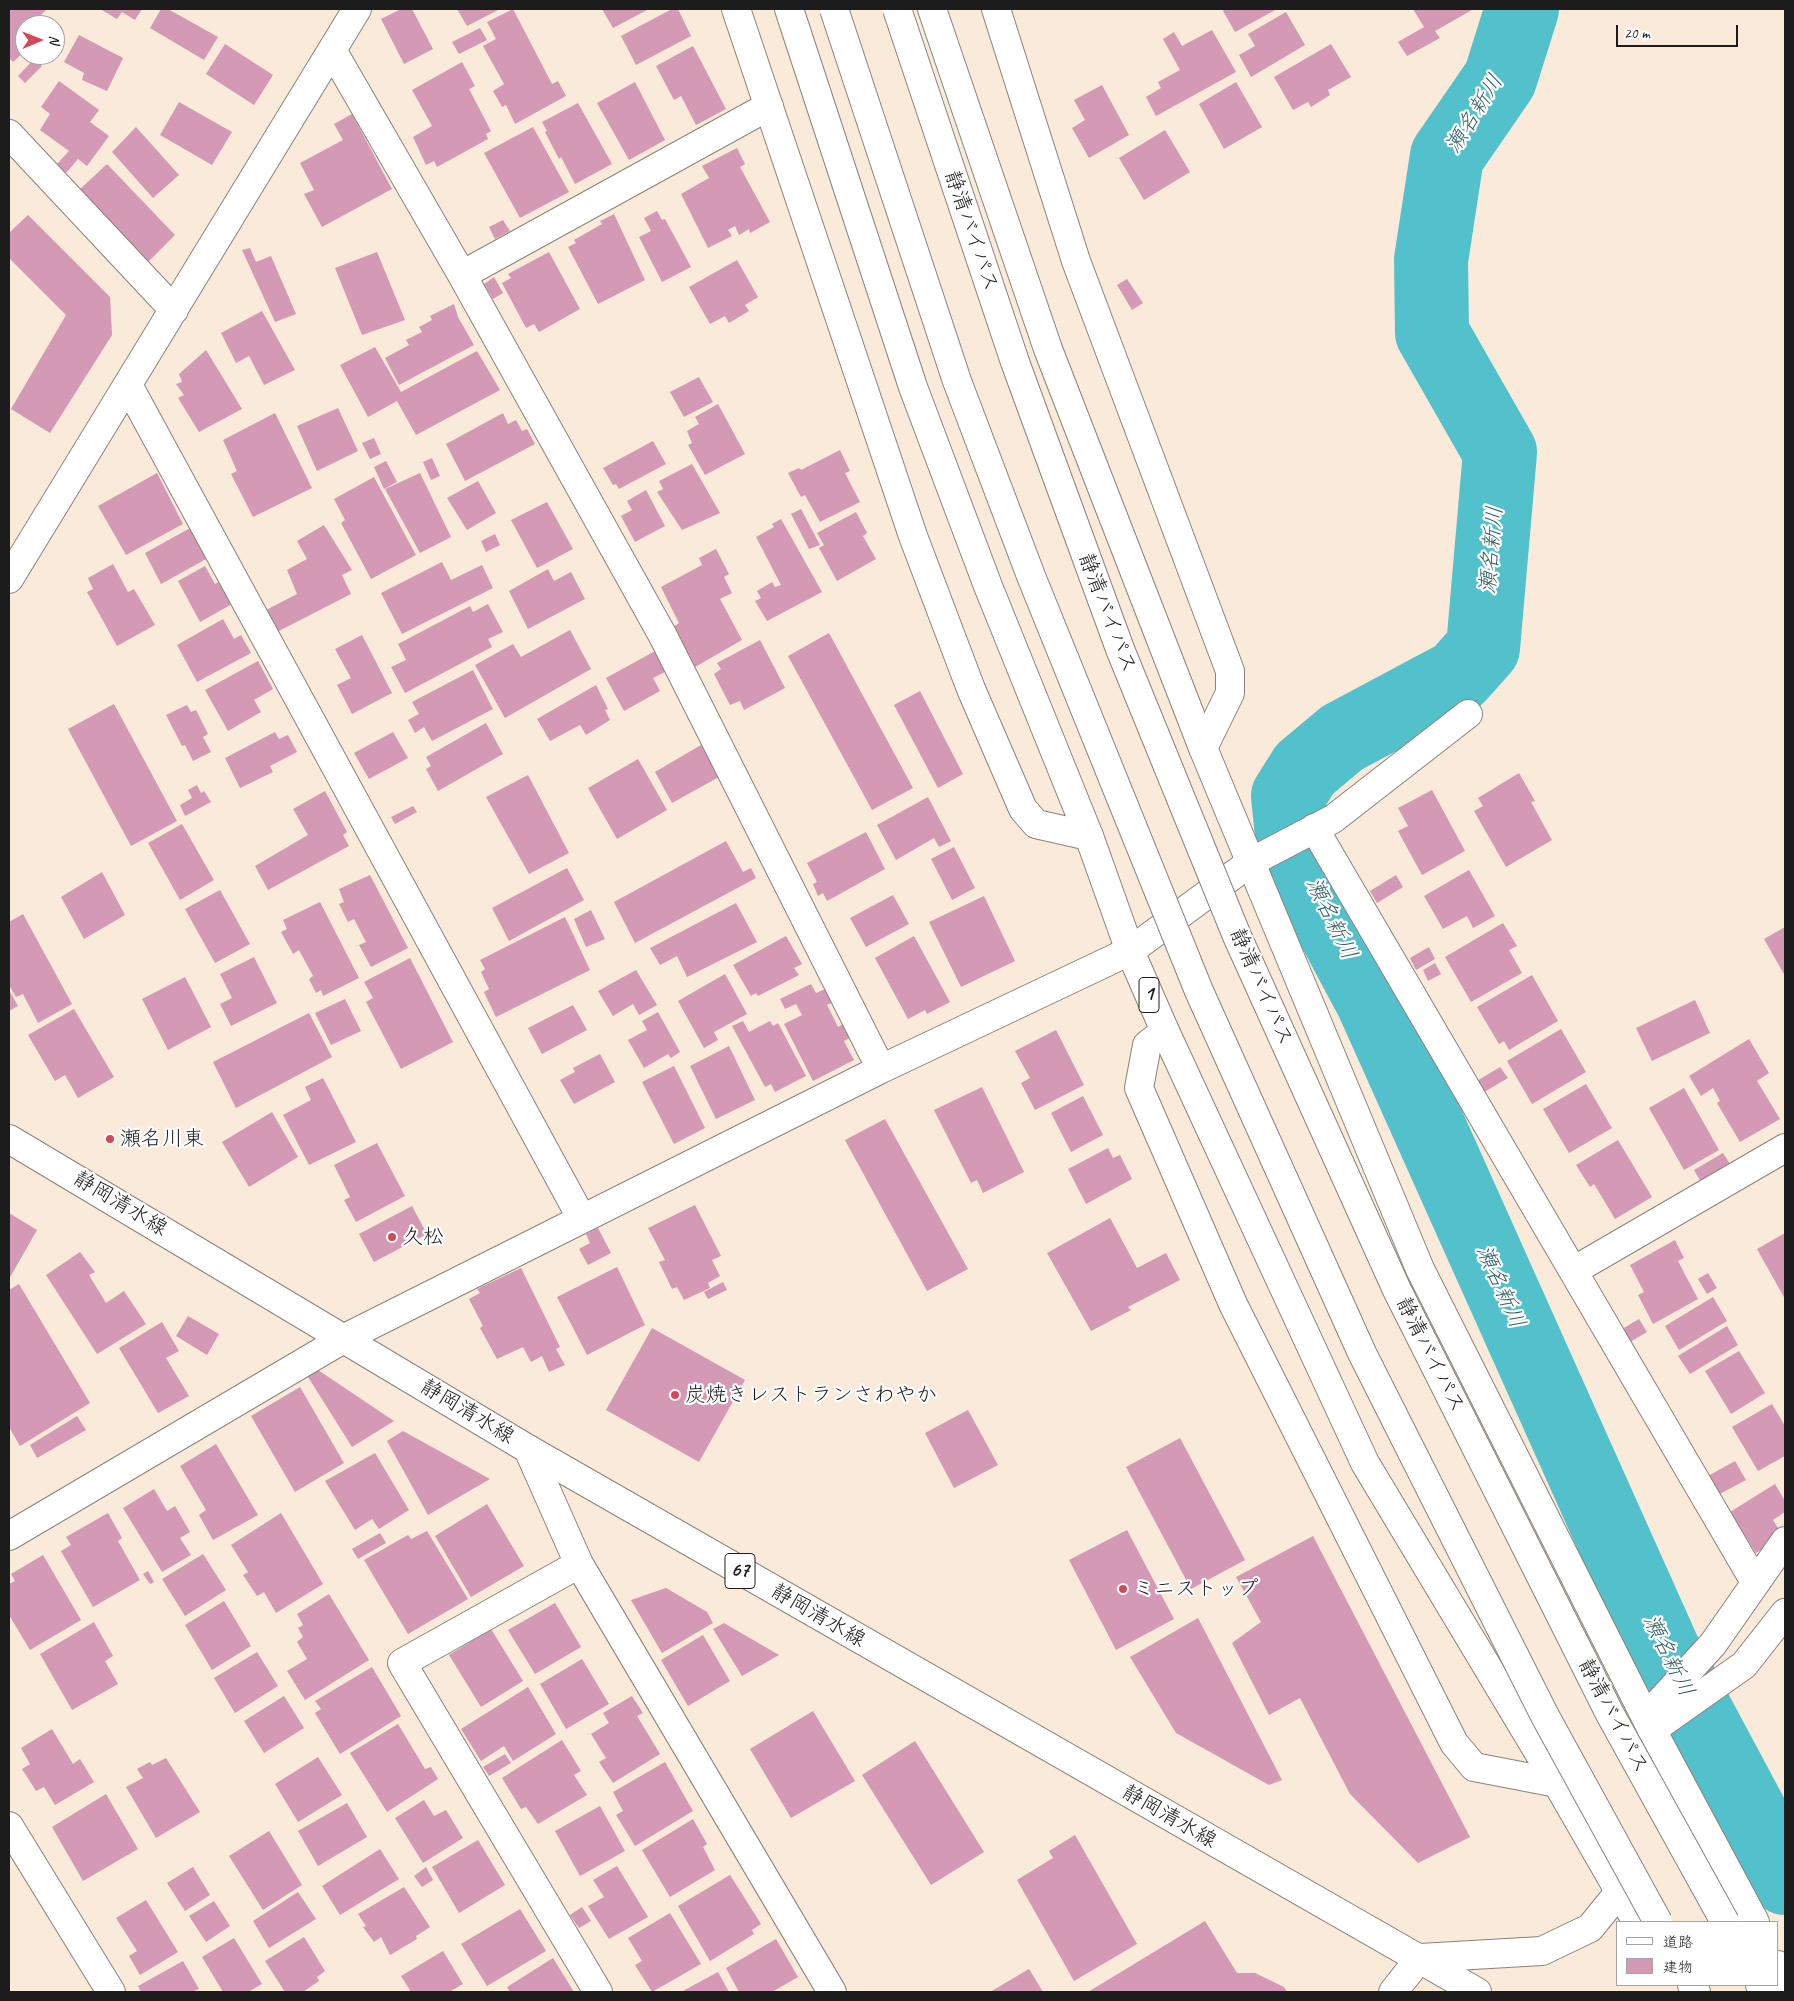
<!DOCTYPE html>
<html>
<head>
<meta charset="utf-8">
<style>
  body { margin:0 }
  #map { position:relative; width:1794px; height:2001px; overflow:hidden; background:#f9ead9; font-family:Caveat,"Klee One",sans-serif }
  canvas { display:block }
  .frame { position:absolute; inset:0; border:10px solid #1c1c1c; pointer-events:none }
  .legend { position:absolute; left:1616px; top:1921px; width:162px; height:65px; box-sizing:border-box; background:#fff; border:1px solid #a4a4a4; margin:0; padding:6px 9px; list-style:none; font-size:15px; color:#1c1c1c }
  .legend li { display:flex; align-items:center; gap:10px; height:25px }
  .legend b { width:25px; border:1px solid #a4a4a4 }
  .north { position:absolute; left:15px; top:15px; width:50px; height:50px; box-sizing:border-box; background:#fff; border:1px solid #a4a4a4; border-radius:50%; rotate:89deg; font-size:14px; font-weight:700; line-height:20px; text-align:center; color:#1c1c1c }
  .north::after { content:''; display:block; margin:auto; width:18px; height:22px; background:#d1495b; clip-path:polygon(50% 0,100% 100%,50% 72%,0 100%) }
  .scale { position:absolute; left:1616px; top:25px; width:122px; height:22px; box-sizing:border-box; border:2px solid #1c1c1c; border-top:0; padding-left:6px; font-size:15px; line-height:18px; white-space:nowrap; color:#1c1c1c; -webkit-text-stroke:4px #fff; paint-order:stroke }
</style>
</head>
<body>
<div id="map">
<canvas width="1794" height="2001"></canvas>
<div class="frame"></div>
<ul class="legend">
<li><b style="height:6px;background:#fff"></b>道路</li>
<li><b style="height:14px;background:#d499b4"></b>建物</li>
</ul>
<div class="north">N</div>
<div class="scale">20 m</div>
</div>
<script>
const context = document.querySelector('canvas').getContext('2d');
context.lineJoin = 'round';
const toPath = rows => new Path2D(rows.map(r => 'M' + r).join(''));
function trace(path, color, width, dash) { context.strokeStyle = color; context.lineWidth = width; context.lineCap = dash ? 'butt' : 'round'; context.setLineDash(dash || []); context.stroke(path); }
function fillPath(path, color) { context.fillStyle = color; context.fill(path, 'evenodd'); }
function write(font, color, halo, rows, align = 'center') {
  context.font = font + ' Caveat,"Klee One",sans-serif'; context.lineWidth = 4.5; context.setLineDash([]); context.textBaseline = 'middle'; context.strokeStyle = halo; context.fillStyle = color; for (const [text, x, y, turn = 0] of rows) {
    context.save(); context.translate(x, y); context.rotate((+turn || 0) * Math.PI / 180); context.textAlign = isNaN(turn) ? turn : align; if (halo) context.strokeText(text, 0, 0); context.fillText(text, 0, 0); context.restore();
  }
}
trace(toPath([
  [1522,9,1500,79,1447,156,1431,260,1432,333,1500,452,1483,648,1458,676,1342,738,1305,769,1288,796,1292,835,1319,901,1372,1000,1664,1652,1785,1878]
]), '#53c1cb', 74);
fillPath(toPath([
  [9,9,46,10,38,18,45,25,25,25,25,51,13,62,9,58],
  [100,9,142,9,135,20,122,12,117,19],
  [161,9,168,9,218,37,204,60,150,28],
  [401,9,412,9,433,49,404,64,381,19],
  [457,9,500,9,467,26],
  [513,9,552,84,558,81,566,96,515,124,506,105,502,107,493,91,504,84,483,46,496,39,487,22],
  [602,9,649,9,613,28],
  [672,9,678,9,691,36,636,65,621,36],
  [1222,9,1277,9,1235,32],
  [1413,9,1471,9,1472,10,1435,31,1440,38,1407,56,1398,42,1424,27],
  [1286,12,1305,45,1251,77,1239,55,1255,46,1248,34],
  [480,28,487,40,459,54,452,42],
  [1212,30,1236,72,1156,116,1146,97,1161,88,1158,82,1180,70,1163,39,1174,32,1182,46],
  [79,35,123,58,107,91,82,80,84,73,64,62],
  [225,44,273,75,254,105,206,74],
  [1331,44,1351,77,1328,90,1330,95,1311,107,1308,102,1293,110,1274,77],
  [693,46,726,109,696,125,681,96,674,100,656,66],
  [34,59,42,66,25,83,18,76],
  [462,62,475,86,469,89,491,131,486,134,488,139,437,167,434,161,426,165,413,137,432,126,412,90],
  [59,81,99,110,90,122,109,136,87,166,78,159,66,173,57,164,69,151,40,130,50,114,41,107],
  [635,82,665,140,629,160,597,103],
  [1236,82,1262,127,1224,149,1199,104],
  [1102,85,1129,135,1089,158,1072,128,1085,120,1074,100],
  [179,102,232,132,212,165,160,135],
  [578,103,612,164,575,184,561,157,559,159,545,132,547,131,542,122],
  [352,114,392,189,322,227,304,194,314,190,300,163,343,140,334,124],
  [136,127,179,175,153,198,112,152],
  [533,127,569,192,520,218,484,153],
  [1165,130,1190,172,1144,200,1119,158],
  [737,148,745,164,740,167,770,222,750,233,749,229,739,235,735,226,728,230,732,236,708,248,681,194,709,178,702,166],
  [107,164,175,235,148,262,79,190],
  [657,211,662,220,665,219,691,267,662,282,639,237,651,231,644,218],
  [614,214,645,280,598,304,568,247,576,243,574,240,602,224,600,221],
  [28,215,110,297,112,335,50,433,11,409,66,315,9,258,9,233],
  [503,220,510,231,495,239,489,227],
  [250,248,256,262,271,256,296,314,275,322,242,250],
  [377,252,405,320,362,335,335,268],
  [549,252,580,309,539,332,534,324,526,328,502,283,511,278,508,274],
  [737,260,758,297,745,305,749,311,729,323,725,316,710,324,689,287],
  [494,277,503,293,493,299,484,284],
  [1127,279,1143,303,1132,310,1117,285],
  [454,304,458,317,474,345,399,385,385,358,409,345,406,340,422,332,419,327,432,320,430,316],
  [262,311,295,370,264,385,249,356,236,363,221,333],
  [375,347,401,392,477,351,500,390,416,435,397,401,368,417,340,365],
  [206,350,242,409,199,432,178,398,184,395,176,384,182,382,179,374],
  [699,377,713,402,684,417,670,392],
  [718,404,745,454,705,475,688,445,692,443,687,431,699,424,695,417],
  [338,408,358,451,317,471,297,426],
  [275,413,312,488,253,517,231,474,237,471,223,440],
  [503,413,508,424,516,420,522,431,527,429,535,444,465,481,446,444],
  [374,438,381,454,370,459,362,443],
  [653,441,666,464,619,489,616,484,613,485,603,468],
  [840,450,850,471,845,473,860,502,820,522,805,495,801,497,788,473,799,468,801,470],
  [432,458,440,476,431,480,423,462],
  [386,461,397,482,384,489,374,467],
  [692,464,720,513,682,530,657,492,663,489,659,481],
  [157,473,183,524,126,555,98,506],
  [420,473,451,537,420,553,385,489],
  [374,477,416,555,371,579,341,523,345,520,334,499],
  [478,481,496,513,467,530,447,498],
  [646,490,665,526,635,542,621,516,632,510,627,501],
  [547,502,573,549,537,568,511,520],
  [801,509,820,545,809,549,791,514],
  [856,512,867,533,863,536,876,559,837,581,819,548,824,545,817,533],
  [781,519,822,592,767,621,755,601,761,598,757,591,772,582,775,587,781,585,756,537,774,527,772,524],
  [324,525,352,570,342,575,351,594,277,632,266,610,297,594,287,570,307,559,297,541],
  [192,527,208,558,161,584,145,553],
  [495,534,500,545,486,552,481,541],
  [716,549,729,574,724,577,732,593,720,599,742,640,695,667,673,627,679,623,661,587,702,565,699,558],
  [442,562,451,580,482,565,493,588,402,634,381,593],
  [113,564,128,592,134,589,155,625,117,646,87,592,93,589,88,578],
  [205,566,215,584,222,580,234,603,200,622,178,581],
  [548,569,554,581,571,572,585,599,528,629,509,591],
  [488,604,503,632,488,639,492,647,405,693,391,667,406,660,398,644,470,606,473,612],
  [223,619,234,639,241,635,251,653,197,682,177,645],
  [570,630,591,669,505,718,475,665,513,644,521,657],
  [829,633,913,788,872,810,788,656],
  [362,635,392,693,352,714,337,685,351,678,335,649],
  [760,640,785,688,744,710,740,701,730,705,714,674,721,669,717,663],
  [657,650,669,670,653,678,660,691,624,711,606,678],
  [258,661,273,689,254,700,261,712,228,731,205,690],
  [473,670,493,709,432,741,424,727,415,733,408,720,419,714,412,702],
  [596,685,608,709,605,710,610,720,586,735,580,725,550,741,537,719],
  [920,691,963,774,938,788,894,705],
  [114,704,177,821,131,846,68,729],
  [187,705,191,712,196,710,208,734,203,737,211,752,193,761,185,745,182,746,166,715],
  [486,723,503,754,438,791,426,769,431,766,426,757],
  [275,732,279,739,288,735,297,752,270,766,273,772,240,788,225,758],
  [393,732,408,758,369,779,354,753],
  [701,745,719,777,672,803,655,772],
  [638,759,667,810,617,839,588,788],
  [1519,773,1535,801,1531,802,1552,840,1506,867,1474,811,1483,806,1478,798],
  [528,775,569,853,529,874,486,797],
  [197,785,201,793,204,791,211,802,185,816,180,805,192,798,188,790],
  [1432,790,1465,851,1422,875,1398,831,1408,826,1398,808],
  [325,791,347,832,343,835,349,846,268,890,255,866,308,835,293,809],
  [928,797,951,841,939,847,934,838,896,860,877,825],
  [413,806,417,812,395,824,391,817],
  [182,824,214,880,180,900,148,843],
  [866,832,885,869,827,901,823,893,818,896,813,884,817,882,807,863],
  [726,841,743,872,751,868,756,878,635,943,614,902],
  [954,847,975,888,952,900,931,859],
  [567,868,584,900,509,941,492,908],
  [1469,870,1495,916,1473,928,1467,916,1443,929,1424,896],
  [102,872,125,915,84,939,61,897],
  [370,875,408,948,371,967,359,945,366,942,354,919,348,922,339,904,344,902,339,889],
  [1396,875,1403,887,1377,903,1370,891],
  [220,890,250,944,215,963,185,909],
  [893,895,909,924,866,947,850,918],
  [984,896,1015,961,961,987,929,922],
  [320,902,359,978,323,996,321,990,316,993,309,979,313,976,299,950,293,954,281,932,287,929,283,920],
  [736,903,757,942,687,977,677,956,660,965,650,948],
  [591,910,605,939,586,947,574,919],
  [23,914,72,1004,38,1023,23,994,16,997,9,985,9,922],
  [565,917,590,970,496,1017,484,992,489,989,481,972,485,969,480,960],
  [1503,923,1517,946,1509,950,1522,973,1471,1002,1445,957],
  [1785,927,1785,976,1764,939],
  [786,936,802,964,794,968,799,975,758,996,756,993,751,996,733,965],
  [914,936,950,1002,927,1014,925,1010,908,1019,875,958],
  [1429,947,1435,959,1416,970,1410,958],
  [254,957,277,1003,231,1026,220,1004,232,998,220,974],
  [410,958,453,1042,401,1069,366,1002,373,998,364,982],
  [1435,963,1441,974,1428,981,1423,970],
  [636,970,657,1005,639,1015,633,1004,613,1016,598,991],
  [725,974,747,1014,714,1032,718,1040,704,1048,678,1001],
  [1532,975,1558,1021,1509,1050,1504,1041,1499,1044,1477,1007],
  [185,977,211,1027,168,1050,142,999],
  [811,984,816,993,828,988,835,1001,827,1005,838,1027,846,1022,854,1036,844,1041,854,1060,813,1081,784,1024,802,1015,796,1004,785,1009,780,999],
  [9,990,18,1006,9,1011],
  [345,999,361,1031,331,1045,315,1013],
  [1695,1000,1710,1033,1652,1061,1636,1028],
  [573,1005,587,1030,542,1054,528,1028],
  [74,1009,114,1077,78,1098,65,1075,55,1081,28,1035],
  [658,1012,680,1052,671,1058,668,1054,644,1068,628,1040,647,1030,642,1021],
  [309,1013,332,1057,236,1108,213,1062],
  [743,1021,749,1032,770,1021,773,1026,778,1023,806,1076,775,1092,771,1084,765,1087,732,1026],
  [1561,1029,1586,1072,1532,1104,1507,1061],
  [1056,1030,1084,1085,1035,1110,1021,1083,1030,1078,1015,1051],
  [1749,1039,1769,1073,1757,1081,1780,1119,1740,1142,1717,1103,1720,1101,1713,1088,1701,1096,1689,1076],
  [729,1046,755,1100,716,1119,690,1066],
  [600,1054,615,1082,574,1104,560,1080,575,1072,573,1068],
  [674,1066,705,1128,674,1144,642,1082],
  [1500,1067,1508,1078,1479,1095,1472,1084],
  [323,1078,356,1142,309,1165,283,1115,311,1100,305,1087],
  [1586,1084,1612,1128,1569,1153,1543,1109],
  [982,1087,1024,1172,983,1193,977,1180,971,1183,934,1110],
  [1684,1088,1719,1150,1684,1170,1649,1108],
  [1083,1096,1103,1135,1071,1152,1051,1113],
  [272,1112,298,1157,249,1187,222,1142],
  [885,1119,968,1269,927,1291,845,1140],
  [1618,1140,1652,1197,1615,1219,1594,1184,1590,1187,1576,1165],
  [377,1143,405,1196,356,1222,344,1200,350,1197,334,1165],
  [1108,1148,1113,1158,1120,1155,1132,1179,1086,1204,1068,1169],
  [1723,1153,1732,1167,1702,1184,1694,1170],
  [695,1205,721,1256,712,1260,720,1276,708,1283,710,1288,684,1300,677,1287,672,1289,659,1262,665,1260,648,1228],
  [412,1206,427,1234,374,1262,359,1234],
  [9,1213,37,1230,9,1279],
  [1110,1218,1137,1268,1166,1253,1180,1280,1128,1307,1131,1310,1091,1331,1047,1253],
  [598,1228,611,1253,588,1265,579,1249,590,1243,586,1234],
  [1785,1233,1785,1299,1757,1249],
  [1675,1240,1684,1258,1678,1261,1698,1299,1653,1324,1638,1295,1644,1292,1630,1265],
  [80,1252,95,1272,89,1275,106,1303,124,1291,146,1324,97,1354,46,1275],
  [617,1267,645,1325,587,1355,557,1297],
  [521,1268,560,1347,556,1349,565,1365,549,1372,542,1356,531,1362,523,1347,497,1359,480,1328,483,1326,469,1299,480,1293,477,1289],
  [1708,1273,1717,1288,1707,1294,1698,1279],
  [723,1282,727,1290,708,1299,704,1292],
  [19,1284,90,1403,20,1446,9,1427,9,1290],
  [1713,1297,1727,1321,1679,1350,1665,1326],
  [188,1316,219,1334,207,1355,176,1336],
  [1639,1319,1647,1332,1630,1342,1622,1329],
  [162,1322,179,1351,166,1358,189,1396,158,1413,119,1348],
  [1727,1326,1738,1345,1690,1374,1678,1356],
  [652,1328,745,1380,699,1462,606,1410],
  [1739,1351,1765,1393,1731,1414,1705,1371],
  [318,1370,394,1421,352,1447,308,1377],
  [300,1387,344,1463,295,1492,251,1416],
  [1772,1404,1785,1426,1785,1456,1758,1471,1732,1427],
  [968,1410,998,1465,954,1488,925,1433],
  [77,1416,86,1430,37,1458,30,1445],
  [403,1431,490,1479,428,1515,387,1441],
  [1180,1438,1245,1560,1191,1589,1126,1467],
  [216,1444,258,1515,213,1540,199,1515,206,1510,180,1466],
  [375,1453,409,1510,379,1529,372,1519,355,1530,325,1481],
  [1735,1461,1746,1480,1718,1495,1708,1476],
  [1775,1484,1785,1501,1785,1512,1773,1520,1781,1533,1779,1539,1756,1553,1730,1512],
  [154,1489,167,1511,175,1506,190,1532,180,1538,191,1555,162,1572,123,1508],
  [487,1504,524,1566,471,1597,435,1536],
  [108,1513,122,1538,118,1541,140,1580,93,1607,61,1551,71,1545,66,1537],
  [281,1513,323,1584,276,1613,264,1592,257,1596,243,1575,248,1572,231,1545],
  [1127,1530,1174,1619,1116,1650,1069,1560],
  [427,1531,468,1599,408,1634,364,1560,408,1535,411,1539],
  [380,1533,386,1543,358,1559,352,1549],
  [1313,1536,1470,1837,1418,1863,1350,1794,1300,1698,1269,1715,1232,1643,1261,1622,1236,1577],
  [203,1554,226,1590,185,1616,162,1579],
  [43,1555,81,1620,30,1650,9,1615,9,1584,15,1581,11,1574],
  [148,1571,154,1582,150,1584,143,1574],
  [666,1588,707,1612,713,1623,662,1653,631,1600],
  [329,1594,369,1660,305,1700,287,1671,307,1659,297,1642,303,1637,298,1628,303,1625,297,1614],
  [224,1601,251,1646,212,1670,185,1625],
  [555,1603,581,1647,535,1674,508,1630],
  [1198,1618,1282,1780,1269,1785,1176,1733,1130,1657],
  [94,1622,113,1656,105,1661,118,1684,72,1710,40,1654],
  [724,1623,779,1655,742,1676,713,1629],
  [491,1629,523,1681,481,1707,449,1655],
  [703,1635,730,1681,688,1706,661,1660],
  [257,1652,278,1686,235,1713,214,1678],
  [582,1659,609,1704,566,1729,540,1684],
  [372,1667,401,1716,340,1754,315,1713,321,1709,315,1701],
  [528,1687,556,1734,513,1761,504,1746,481,1761,461,1729],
  [284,1696,304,1728,264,1753,244,1721],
  [632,1696,643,1713,637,1716,660,1754,613,1783,599,1762,606,1758,591,1734,609,1723,603,1713],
  [813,1711,855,1781,791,1818,750,1749],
  [398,1724,425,1769,431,1767,438,1779,387,1812,350,1753],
  [52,1729,73,1764,80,1759,94,1782,55,1805,44,1787,36,1791,22,1769,30,1764,21,1748],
  [562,1740,581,1771,574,1775,587,1795,538,1824,526,1807,521,1809,502,1778],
  [915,1741,984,1852,931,1885,862,1775],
  [505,1754,511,1763,489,1776,483,1767],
  [318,1757,342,1795,298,1822,275,1784],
  [166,1758,200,1812,156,1838,126,1787,143,1778,137,1769,150,1762,152,1765],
  [665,1762,693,1811,635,1846,616,1815,623,1811,613,1792],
  [106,1794,138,1849,83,1881,52,1827],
  [424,1800,434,1816,446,1810,463,1838,423,1863,395,1818],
  [347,1803,367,1837,318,1866,298,1831],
  [600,1806,625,1851,580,1876,555,1831],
  [693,1819,707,1844,703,1847,715,1870,670,1897,642,1850],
  [269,1831,302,1885,263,1910,229,1856],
  [1075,1835,1137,1944,1074,1981,1017,1880,1053,1858,1049,1851],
  [478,1840,505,1885,459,1913,432,1867],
  [380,1849,399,1879,340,1915,322,1886],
  [617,1866,648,1917,609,1939,588,1906,604,1897,593,1880],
  [193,1867,210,1895,185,1911,167,1883],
  [426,1867,433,1880,422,1887,414,1876],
  [730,1875,761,1924,752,1930,754,1934,710,1961,678,1906],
  [404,1887,430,1927,416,1936,417,1939,390,1955,381,1937,374,1942,363,1927,366,1926,358,1914],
  [298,1892,316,1919,269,1948,253,1921],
  [146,1900,178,1952,140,1975,129,1956,137,1951,116,1918],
  [214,1901,230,1926,206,1942,189,1916],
  [582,1907,591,1921,579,1928,570,1915],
  [520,1909,546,1951,487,1986,461,1944],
  [670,1913,701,1964,652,1992,635,1965,642,1961,628,1938],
  [1205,1921,1237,1973,1255,1973,1284,1987,1287,1992,1088,1992],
  [304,1937,325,1971,317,1977,319,1981,303,1992,285,1992,265,1961],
  [234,1938,262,1984,248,1992,223,1992,202,1957],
  [776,1939,798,1977,772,1992,739,1992,726,1968],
  [443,1951,463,1984,449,1992,411,1992,401,1976],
  [553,1958,574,1992,510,1992,507,1987],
  [183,1961,199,1989,192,1992,141,1992,138,1986],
  [1029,1969,1043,1992,990,1992],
  [718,1972,729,1992,681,1992]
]), '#d499b4');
const street = toPath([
  [736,9,913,536,971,689,1023,809,1036,824,1089,836],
  [996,9,1076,261,1230,671,1230,693,1203,748],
  [332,50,462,275,663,636,881,1069],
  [9,134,174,310],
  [462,275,769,106],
  [128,385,582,1219],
  [9,579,357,9],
  [1314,828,1755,1582],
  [1165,1031,1147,1045,1139,1088,1233,1304,1454,1743,1474,1767,1557,1783],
  [1573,1271,1785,1148],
  [528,1449,579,1564,832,1992],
  [9,1536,345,1338,881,1069,1130,951,1251,862,1333,819,1468,714],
  [579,1564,402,1663,598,1992],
  [1646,1717,1713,1644,1785,1541],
  [1652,1730,1744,1665,1785,1613],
  [9,1826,111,1992],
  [1393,1992,1420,1958]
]);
const primary = toPath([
  [9,1139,528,1449,1477,1992],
  [1420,1958,1542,1951,1590,1928,1620,1891]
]);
const highway = toPath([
  [789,9,913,387,988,586,1089,836,1130,951,1165,1031,1365,1463,1557,1783,1637,1922],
  [932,9,1048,349,1203,748,1420,1269,1652,1730,1755,1922],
  [1778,1965,1785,1979],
  [1692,1985,1696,1992],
  [1760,1985,1764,1992]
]);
trace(street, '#8a837a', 30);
trace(primary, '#8a837a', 30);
trace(highway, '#8a837a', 30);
trace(street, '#fff', 28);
trace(primary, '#fff', 28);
trace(highway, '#fff', 28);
const highwayBridge = toPath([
  [834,9,957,381,1031,576,1199,991,1362,1353,1545,1716,1658,1922],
  [897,9,1015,362,1120,649,1237,936,1397,1290,1610,1714,1725,1922]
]);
trace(highwayBridge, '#8a837a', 30, []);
trace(highwayBridge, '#fff', 28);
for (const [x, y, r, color] of [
  [110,1139,5,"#d1495b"],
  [392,1237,5,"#d1495b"],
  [675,1395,5,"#d1495b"],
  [1123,1589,5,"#d1495b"]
]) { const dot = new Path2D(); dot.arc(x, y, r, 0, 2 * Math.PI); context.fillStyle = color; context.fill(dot); trace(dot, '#fff', 2); }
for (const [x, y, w] of [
  [1149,995,20],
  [740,1571,30]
]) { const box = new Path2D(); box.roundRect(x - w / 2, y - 17.5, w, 35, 4); context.fillStyle = '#fff'; context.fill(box); trace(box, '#1c1c1c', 1); }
write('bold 20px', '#1c1c1c', null, [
  ["1",1149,995],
  ["67",740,1571]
]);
write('21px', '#1c1c1c', '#fff', [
  ["静清バイパス",971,231,71],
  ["静清バイパス",1107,613,69],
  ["静清バイパス",1261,987,66],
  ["静岡清水線",120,1204,31],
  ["静清バイパス",1430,1355,63],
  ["静岡清水線",467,1412,31],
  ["静岡清水線",818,1616,30],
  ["静清バイパス",1613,1716,62],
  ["静岡清水線",1169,1817,30]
]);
write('21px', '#1c1c1c', '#fff', [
  ["瀬名川東",120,1139],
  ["久松",402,1237],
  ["炭焼きレストランさわやか",685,1395],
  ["ミニストップ",1133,1589]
], 'left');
write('italic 22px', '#325e62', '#fff', [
  ["瀬名新川",1475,114,-58],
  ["瀬名新川",1492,550,-85],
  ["瀬名新川",1331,919,64],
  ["瀬名新川",1500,1287,66],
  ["瀬名新川",1668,1656,64]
]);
</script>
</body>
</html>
